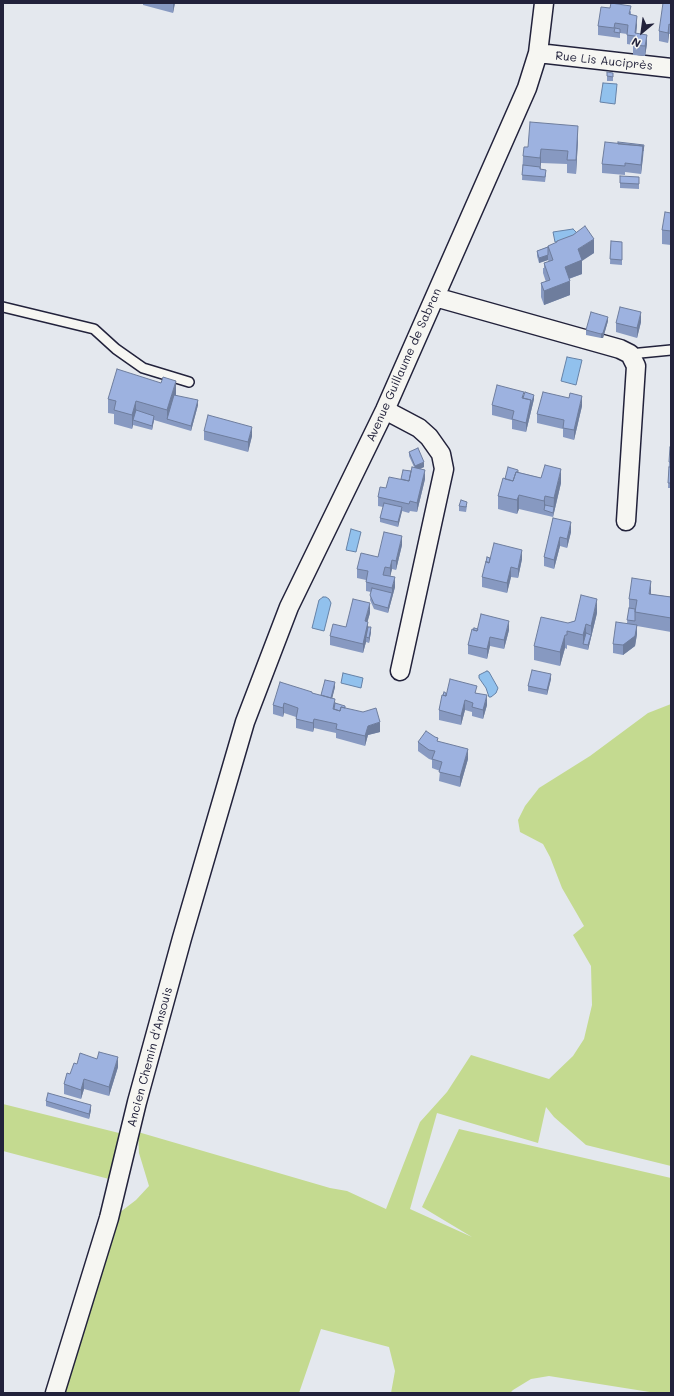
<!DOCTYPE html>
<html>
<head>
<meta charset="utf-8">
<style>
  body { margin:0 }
  #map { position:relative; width:674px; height:1396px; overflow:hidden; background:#e4e8ee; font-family:Mali,sans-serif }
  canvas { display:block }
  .frame { position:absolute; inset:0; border:4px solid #22223b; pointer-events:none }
  .north { position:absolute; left:622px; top:12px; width:40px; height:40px; -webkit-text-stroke:3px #f6f6f2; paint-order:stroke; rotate:209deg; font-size:11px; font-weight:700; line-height:16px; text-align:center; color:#22223b }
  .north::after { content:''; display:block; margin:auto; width:14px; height:18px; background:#22223b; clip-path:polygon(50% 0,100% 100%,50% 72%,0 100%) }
</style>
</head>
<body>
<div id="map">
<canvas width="674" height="1396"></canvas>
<div class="frame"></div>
<div class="north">N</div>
</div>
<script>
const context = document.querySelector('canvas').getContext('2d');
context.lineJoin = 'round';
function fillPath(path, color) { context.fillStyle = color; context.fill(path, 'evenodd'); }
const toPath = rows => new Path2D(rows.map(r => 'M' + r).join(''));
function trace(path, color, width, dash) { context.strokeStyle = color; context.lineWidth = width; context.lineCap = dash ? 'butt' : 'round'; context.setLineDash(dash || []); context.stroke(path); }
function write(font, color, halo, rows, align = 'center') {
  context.font = font + ' Mali,sans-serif'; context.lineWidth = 3; context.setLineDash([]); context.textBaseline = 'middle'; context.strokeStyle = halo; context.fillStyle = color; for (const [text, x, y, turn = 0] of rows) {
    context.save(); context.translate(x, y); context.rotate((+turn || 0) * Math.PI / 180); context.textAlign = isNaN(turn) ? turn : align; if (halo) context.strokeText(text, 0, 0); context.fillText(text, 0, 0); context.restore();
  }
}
fillPath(toPath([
  [671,704,671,1166,586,1145,554,1117,546,1107,538,1143,437,1113,410,1209,472,1237,422,1207,459,1129,671,1178,671,1393,656,1393,549,1376,531,1379,513,1390,510,1393,391,1393,395,1371,389,1347,321,1329,299,1393,62,1393,119,1213,136,1200,149,1186,139,1153,138,1132,330,1188,347,1191,386,1209,420,1122,447,1092,471,1055,549,1079,573,1056,584,1039,592,1005,591,966,573,935,584,926,562,888,550,857,543,844,520,832,518,820,525,806,539,788,590,756,648,713],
  [3,1104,123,1134,109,1179,3,1151]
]), '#c4da90');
const water = toPath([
  [603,83,617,84,615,104,600,102,603,83],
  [573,229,577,233,574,239,555,242,553,232,573,229],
  [567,357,582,360,576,385,561,381,567,357],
  [351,529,361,532,356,552,346,550,351,529],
  [323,597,326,597,329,599,331,603,324,631,312,628,319,600,323,597],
  [487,671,489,672,498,688,496,693,491,697,489,697,486,688,479,678,479,675,487,671],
  [343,673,363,678,361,688,341,683,343,673]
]);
fillPath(water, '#91c1ed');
trace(water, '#6581a6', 1);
const lane = toPath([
  [3,307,94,329,116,349,143,368,189,382],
  [630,354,671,350]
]);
const street = toPath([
  [538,53,671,68],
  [435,297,620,349,630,354,636,366,626,521],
  [385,410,419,428,429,437,441,454,444,469,400,671],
  [55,1393,109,1218,137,1102,182,938,245,722,289,607,385,410,527,88,538,53,544,3]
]);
trace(lane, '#22223b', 12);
trace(street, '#22223b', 21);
trace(lane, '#f6f6f2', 9);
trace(street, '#f6f6f2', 18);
fillPath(toPath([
  [143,3,175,3,173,13,143,5],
  [671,3,671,34,669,34,668,43,659,41,659,31],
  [631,11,631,15,637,25,636,34,647,44,645,56,633,55,633,45,627,44,627,34,620,33,620,38,598,35,598,26],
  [613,73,613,81,607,81,607,76],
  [578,140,576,174,567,173,567,164,541,163,540,169,546,175,545,182,522,180,523,156,528,147],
  [644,150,641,174,625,172,625,175,602,173,602,164],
  [639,177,639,189,620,188,620,183],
  [671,213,671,245,662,244,662,230],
  [557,241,594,253,582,260,582,274,569,279,570,295,544,305,541,297,541,283,546,282,543,273,543,268,544,268,544,263,549,262,548,260,539,263,537,256,537,251,557,243],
  [611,241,622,242,622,265,610,264],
  [608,321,603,338,601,338,586,335,586,330],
  [641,322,637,338,616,332,616,323],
  [176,395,198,405,191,431,154,420,152,430,133,425,132,429,114,424,114,414,108,413,108,399],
  [524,395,534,399,526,432,512,429,512,420,492,415,492,405],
  [582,406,574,440,563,437,563,429,537,423,537,414],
  [204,431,252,436,248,452,204,440],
  [671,447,671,488,668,488,669,462],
  [409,452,424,467,420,469,425,479,417,512,410,511,409,513,402,511,398,527,380,522,380,518,383,507,378,506,378,497,386,488,401,479,411,471,414,467,409,456],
  [518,472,561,483,553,517,519,509,517,514,498,509,498,496,505,479],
  [459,506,467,506,466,512,459,511],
  [553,518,571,532,567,548,560,546,554,569,544,566,544,557],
  [402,545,396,570,392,569,390,576,395,587,388,613,374,609,370,600,371,592,366,591,366,580,357,578,357,569,378,557],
  [490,558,522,559,518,578,511,577,507,593,482,587,482,577,486,562],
  [651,594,671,597,671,632,637,626,637,634,635,646,623,655,613,653,613,644,627,623,629,608,629,599],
  [370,613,367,622,368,627,371,632,369,643,366,642,363,653,330,645,330,636],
  [597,613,588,650,567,645,567,649,565,648,560,666,534,660,534,646,568,623],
  [478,629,509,630,504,649,490,646,487,659,468,654,468,645,473,630],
  [551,679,547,695,528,691,528,686],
  [335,687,332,698,335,703,345,708,380,732,368,735,365,746,336,738,336,733,314,728,313,732,296,728,296,717,284,713,283,717,273,714,273,705,321,695],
  [446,693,477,693,487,705,483,719,472,716,472,712,465,710,461,725,439,720,439,710,443,695],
  [438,741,468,759,460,787,439,781,440,771,432,768,432,760,429,759,418,751,418,742],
  [77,1064,118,1067,109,1096,84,1089,81,1099,64,1094,64,1084],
  [46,1101,91,1110,89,1119,46,1106]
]), '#8799c1');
fillPath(toPath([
  [173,3,175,3,173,13],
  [637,16,637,25,635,43,635,33],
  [669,24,669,34,668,43,668,33],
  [647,35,647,44,645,56,645,46],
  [578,126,578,140,576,174,576,160],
  [643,146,643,156,641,174,641,165],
  [541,149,541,163,540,174,540,158],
  [594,239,594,253,582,261,582,260,582,274,565,280,565,267,578,249],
  [548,255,548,260,539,263,539,258],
  [570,281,570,295,544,305,544,291],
  [641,312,641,322,637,338,637,328],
  [608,317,608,321,603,338,601,338,601,334],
  [176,381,176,395,168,420,167,419,167,410],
  [534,395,534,399,526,432,526,423,531,400],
  [582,396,582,406,574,440,574,430],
  [198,400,198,405,191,431,191,426],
  [136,401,136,415,133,420,133,425,132,429,132,415],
  [154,416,154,420,152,430,152,426],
  [252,427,252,436,248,452,248,442],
  [424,462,424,467,415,471,415,466],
  [561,469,561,483,553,517,554,498],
  [425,470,425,479,417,512,417,503],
  [519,495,519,509,517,514,517,500],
  [545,496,545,510,544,510,544,501],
  [402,507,402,511,398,527,398,522],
  [571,522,571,532,567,548,567,539],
  [402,536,402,545,396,570,396,561],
  [560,537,560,546,554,569,554,560],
  [522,550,522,559,518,578,518,569],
  [392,560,392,569,390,578,390,568],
  [511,567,511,577,507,593,507,583],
  [395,577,395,587,388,613,388,608,392,593,392,588],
  [651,581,651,594,649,594],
  [597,599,597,613,588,650,588,645,591,635,591,626],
  [370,603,370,613,365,631,365,621],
  [509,621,509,630,504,649,504,640],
  [368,622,368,631,366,637,366,642,363,653,363,644],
  [586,624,586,638,583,644,583,649,583,635],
  [637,625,637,634,635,646,623,655,623,645],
  [371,627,371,632,369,643,369,638],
  [565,635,565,648,560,666,560,652],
  [490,637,490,646,487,659,487,649],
  [551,674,551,679,547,695,547,690],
  [335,682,335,687,330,707,330,703],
  [487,695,487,705,483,719,483,710],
  [465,700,465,710,461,725,461,716],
  [284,703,284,713,283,717,283,708],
  [314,719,314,728,313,732,313,723],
  [380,722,380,732,368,735,365,746,365,736,368,726],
  [468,749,468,759,460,787,460,777],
  [118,1057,118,1067,109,1096,109,1087],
  [84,1079,84,1089,81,1099,81,1090],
  [91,1105,91,1110,89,1119,89,1114]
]), '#6e7d9d');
const building = toPath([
  [611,3,631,6,629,14,637,16,635,33,647,35,645,46,633,45,635,36,627,35,628,25,615,23,614,28,598,26,601,7,610,8,611,3],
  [663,3,671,3,671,25,669,24,668,33,659,31,663,3],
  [615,28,620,29,620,33,614,32,615,28],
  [607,72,613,73,613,77,607,76,607,72],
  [530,122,578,126,576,160,567,160,568,151,541,149,540,158,523,156,524,147,528,147,530,122],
  [605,142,643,146,641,165,625,163,625,166,602,164,605,142],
  [618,142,644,145,643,151,643,146,618,144,618,142],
  [523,165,540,167,540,169,546,170,545,177,522,175,523,165],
  [620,176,639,177,639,184,620,183,620,176],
  [665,212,671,213,671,231,662,230,665,212],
  [585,226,594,239,578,249,582,260,565,267,570,281,544,291,541,283,550,280,544,263,553,260,548,246,557,242,557,241,573,235,585,226],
  [611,241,622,242,622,260,610,259,611,241],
  [548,247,548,255,539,258,537,251,548,247],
  [620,307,641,312,637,328,616,323,620,307],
  [591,312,608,317,603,333,601,334,586,330,591,312],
  [117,369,161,383,163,377,176,381,167,410,136,401,132,415,114,410,116,401,108,399,117,369],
  [497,385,524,392,522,398,531,400,526,423,512,419,514,411,492,405,497,385],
  [525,392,534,395,531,405,531,400,523,398,525,392],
  [543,392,569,398,570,393,582,396,574,430,563,428,564,420,537,414,543,392],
  [174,395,198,400,191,426,167,419,174,395],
  [136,410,154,416,152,426,133,420,136,410],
  [208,415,252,427,248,442,204,431,208,415],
  [670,447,671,447,671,462,669,462,670,447],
  [418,448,424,462,415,466,409,452,418,448],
  [545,465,561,469,554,498,545,496,544,501,519,495,517,500,498,496,503,478,513,481,516,472,541,478,545,465],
  [412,467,425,470,417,503,410,501,409,504,378,497,380,487,386,488,389,477,409,481,412,467],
  [508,467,518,470,518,472,516,472,513,481,505,479,508,467],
  [669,467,671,467,671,483,668,483,669,467],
  [403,470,411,471,409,481,401,479,403,470],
  [461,500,467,502,466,507,459,506,461,500],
  [384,503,402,507,398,522,380,518,384,503],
  [545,505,554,507,553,513,544,510,545,505],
  [553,518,571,522,567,539,560,537,554,560,544,557,553,518],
  [384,532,402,536,396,561,392,560,390,568,385,567,383,575,395,577,392,588,366,582,368,571,357,569,361,553,378,557,384,532],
  [494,543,522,550,518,569,511,567,507,583,482,577,486,561,489,563,494,543],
  [487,557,490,558,489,563,486,562,487,557],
  [632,578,651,581,649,594,671,597,671,618,635,612,637,600,629,599,632,578],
  [372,588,392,593,388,608,374,604,370,595,372,588],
  [581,595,597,599,591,626,586,624,583,635,567,631,567,635,565,635,560,652,534,646,541,617,568,623,575,621,581,595],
  [353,599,370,603,365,621,368,622,363,644,330,636,333,624,346,627,353,599],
  [629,608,635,609,635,621,627,620,629,608],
  [481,614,509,621,504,640,490,637,487,649,468,645,472,629,477,631,481,614],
  [616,622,637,625,635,636,623,645,613,644,616,622],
  [368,627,371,627,369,638,366,637,368,627],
  [474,628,478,629,477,631,473,630,474,628],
  [586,633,591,635,588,645,583,644,586,633],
  [532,670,551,674,547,690,528,686,532,670],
  [450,679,477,686,475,693,487,695,483,710,472,707,473,703,465,700,461,716,439,710,442,695,446,696,450,679],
  [325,680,335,682,331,698,321,695,325,680],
  [280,682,312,692,312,693,335,699,333,709,340,711,341,707,363,712,376,708,380,722,368,726,365,736,336,729,337,724,314,719,313,723,296,719,298,708,284,703,283,708,273,705,280,682],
  [444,692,446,693,446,696,443,695,444,692],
  [335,703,345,706,345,708,341,707,340,711,334,709,335,703],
  [426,731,435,737,438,738,437,741,468,749,460,777,439,772,442,762,432,759,435,751,429,750,418,742,426,731],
  [99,1052,118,1057,109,1087,84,1079,81,1090,64,1084,67,1073,70,1074,74,1063,77,1064,80,1053,97,1059,99,1052],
  [48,1093,91,1105,89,1114,46,1101,48,1093]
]);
fillPath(building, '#9db2e0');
trace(building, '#6e7d9d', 1);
write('12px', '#22223b', '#f6f6f2', [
  ["Rue Lis Auciprès",604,61,6],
  ["Avenue Guillaume de Sabran",404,365,-66],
  ["Ancien Chemin d'Ansouis",150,1057,-75]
]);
</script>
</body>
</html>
